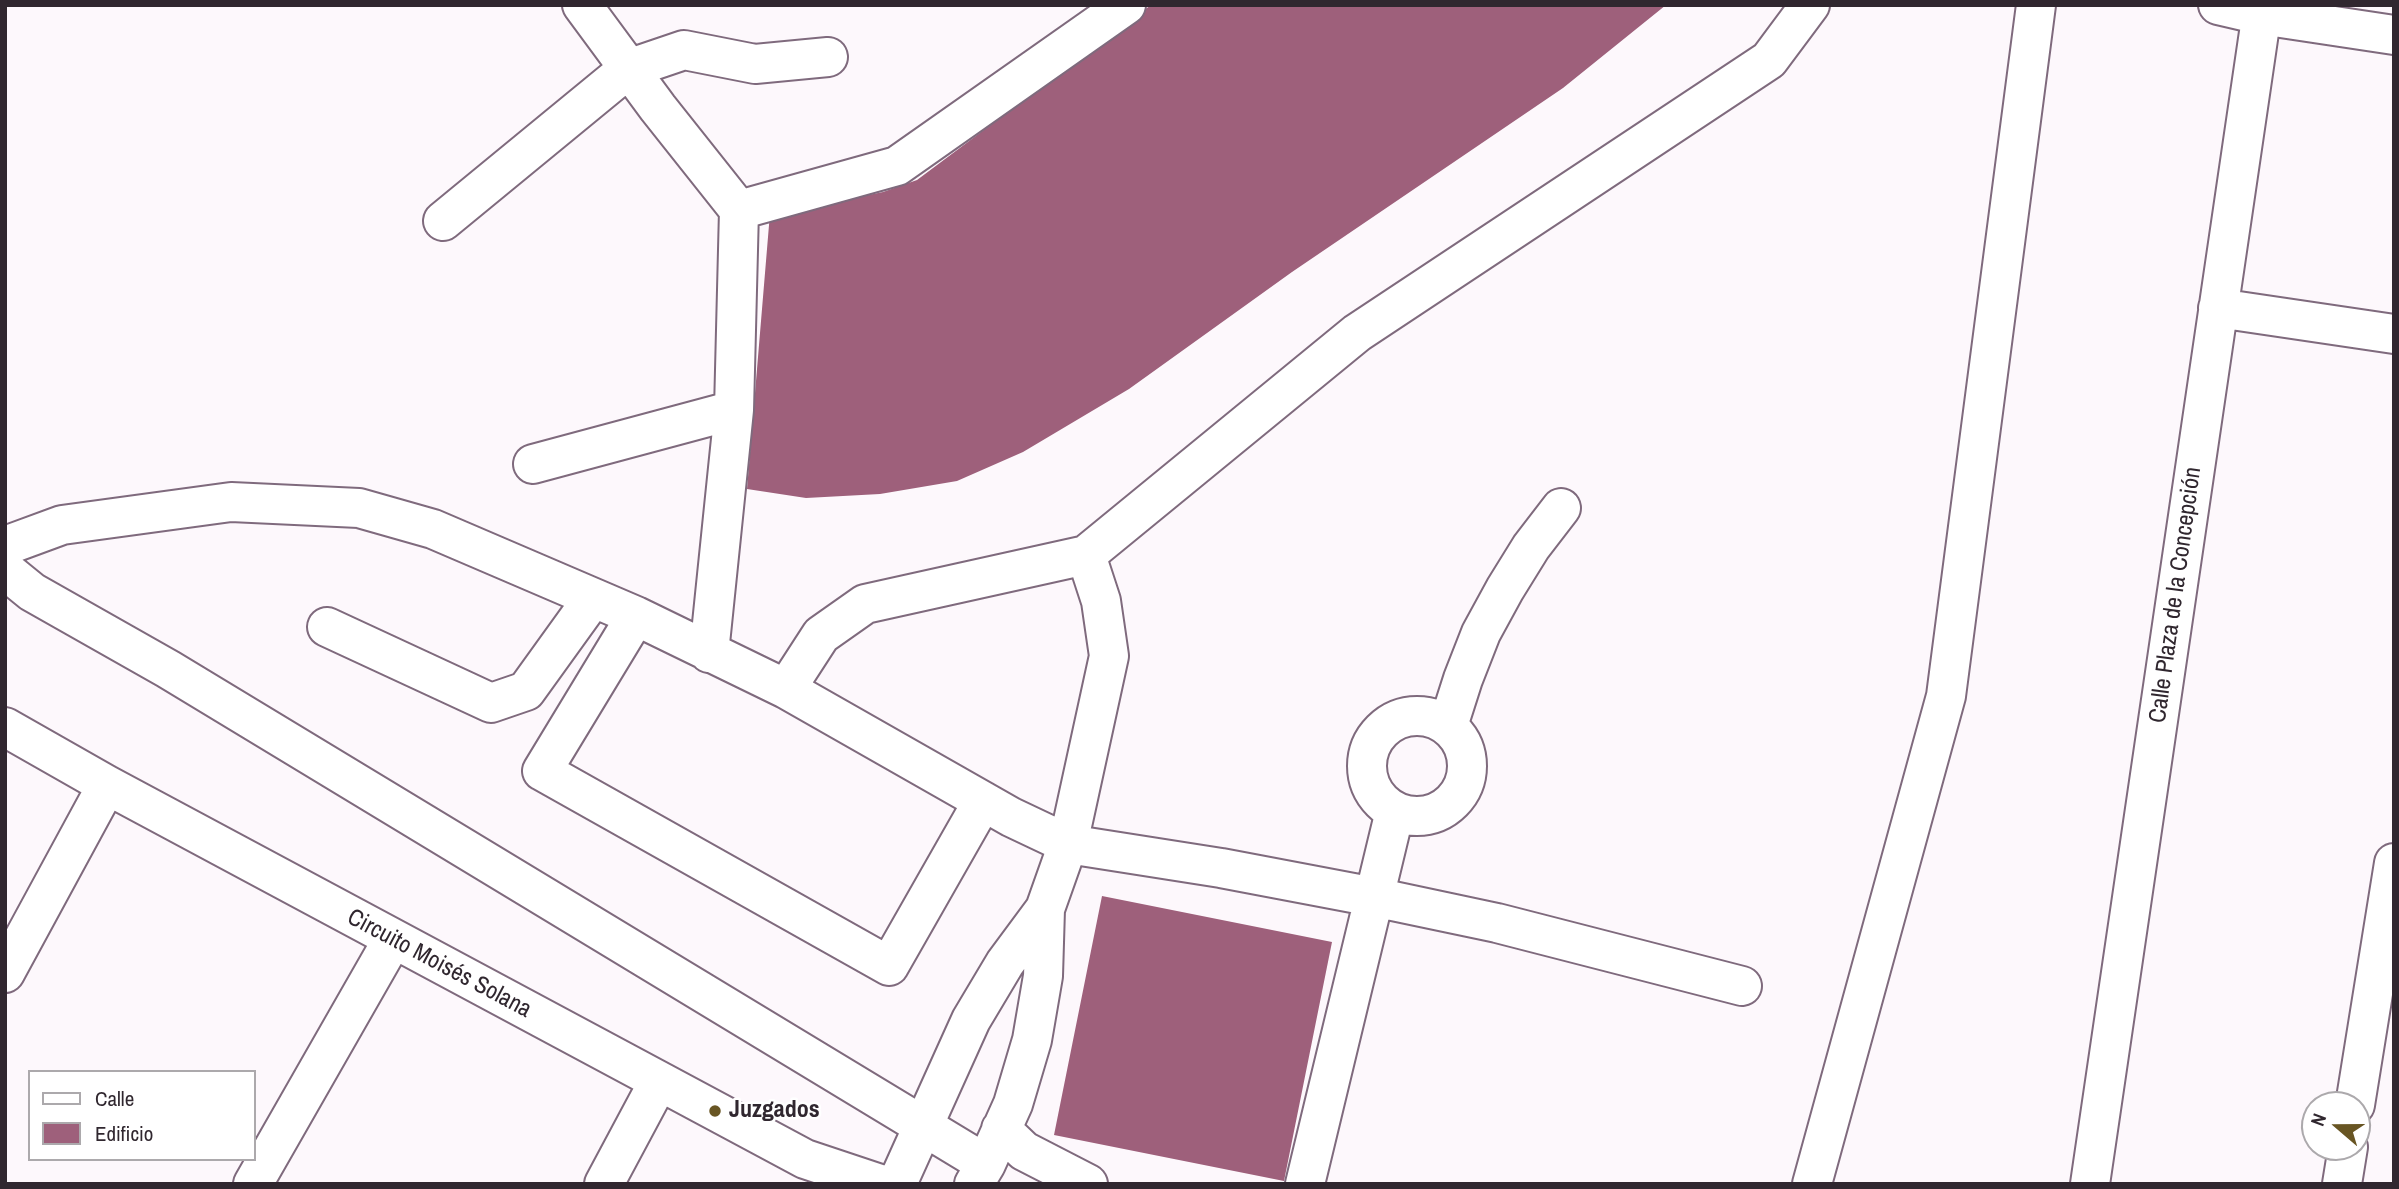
<!DOCTYPE html>
<html>
<head>
<meta charset="utf-8">
<style>
  body { margin:0 }
  #map { position:relative; width:2399px; height:1189px; overflow:hidden; background:#fdf8fc; font-family:"Archivo Narrow",sans-serif }
  canvas { display:block }
  .frame { position:absolute; inset:0; border:7px solid #30272f; pointer-events:none }
  .legend { position:absolute; left:28px; top:1070px; width:228px; height:91px; box-sizing:border-box; background:#fff; border:2px solid #aca9ac; margin:0; padding:9px 12px; list-style:none; font-size:21px; color:#30272f }
  .legend li { display:flex; align-items:center; gap:14px; height:35px }
  .legend b { width:35px; border:2px solid #aca9ac }
  .north { position:absolute; left:2301px; top:1091px; width:70px; height:70px; box-sizing:border-box; background:#fff; border:2px solid #aca9ac; border-radius:50%; rotate:290deg; font-size:19px; font-weight:700; line-height:28px; text-align:center; color:#30272f }
  .north::after { content:''; display:block; margin:auto; width:24px; height:32px; background:#685523; clip-path:polygon(50% 0,100% 100%,50% 72%,0 100%) }
</style>
</head>
<body>
<div id="map">
<canvas width="2399" height="1189"></canvas>
<div class="frame"></div>
<ul class="legend">
<li><b style="height:9px;background:#fff"></b>Calle</li>
<li><b style="height:19px;background:#9e607b"></b>Edificio</li>
</ul>
<div class="north">N</div>
</div>
<script>
const context = document.querySelector('canvas').getContext('2d');
context.lineJoin = 'round';
function fillPath(path, color) { context.fillStyle = color; context.fill(path, 'evenodd'); }
const toPath = rows => new Path2D(rows.map(r => 'M' + r).join(''));
function trace(path, color, width, dash) { context.strokeStyle = color; context.lineWidth = width; context.lineCap = dash ? 'butt' : 'round'; context.setLineDash(dash || []); context.stroke(path); }
function write(font, color, halo, rows, align = 'center') {
  context.font = font + ' "Archivo Narrow",sans-serif'; context.lineWidth = 5; context.setLineDash([]); context.textBaseline = 'middle'; context.strokeStyle = halo; context.fillStyle = color; for (const [text, x, y, turn = 0] of rows) {
    context.save(); context.translate(x, y); context.rotate((+turn || 0) * Math.PI / 180); context.textAlign = isNaN(turn) ? turn : align; if (halo) context.strokeText(text, 0, 0); context.fillText(text, 0, 0); context.restore();
  }
}
fillPath(toPath([
  [1151,5,1666,5,1563,88,1292,272,1129,389,1023,452,957,481,880,494,806,498,747,489,771,201,829,203,883,192,917,180],
  [1102,896,1332,942,1284,1181,1054,1135]
]), '#9e607b');
const minor = toPath([
  [582,5,658,108,739,210,734,410,709,653],
  [2218,5,2261,15,2394,35],
  [739,210,897,166,1126,5],
  [443,221,628,69,684,50,755,64,828,57],
  [2218,308,2394,334],
  [533,464,734,410],
  [5,546,62,525,231,502,359,508,433,529,636,616,786,689,1011,817,1068,844,1221,868,1374,897,1497,923,1742,986],
  [5,570,32,592,168,669,986,1164],
  [636,616,542,771,889,966,983,801],
  [327,627,491,703,526,691,593,598],
  [786,689,821,635,865,604,1086,555,1357,333,1769,60,1810,5],
  '1367 766a50 50 0 1 1 100 0a50 50 0 1 1-100 0Z',
  [1448,726,1463,679,1481,633,1505,589,1531,547,1561,508],
  [5,727,107,785,805,1159,880,1184],
  [5,973,107,785],
  [2355,1105,2394,863],
  [1001,1129,1024,1151,1088,1184],
  [253,1184,393,939],
  [604,1184,659,1081],
  [897,1184,971,1020,1005,963,1045,909,1068,844,1109,656,1101,601,1086,555],
  [974,1184,986,1164,1013,1104,1032,1040,1043,976,1045,909],
  [1305,1184,1395,811],
  [1812,1184,1946,696,2036,5],
  [2090,1184,2263,5],
  [2342,1184,2348,1147]
]);
trace(minor, '#7f6a7d', 42);
trace(minor, '#fff', 38);
for (const [x, y, r, color] of [
  [715,1111,7,"#685523"]
]) { const dot = new Path2D(); dot.arc(x, y, r, 0, 2 * Math.PI); context.fillStyle = color; context.fill(dot); trace(dot, '#fff', 2.5); }
write('24px', '#30272f', '#fff', [
  ["Calle Plaza de la Concepción",2176,595,-82],
  ["Circuito Moisés Solana",439,964,28]
]);
write('bold 24px', '#30272f', '#fff', [
  ["Juzgados",729,1111]
], 'left');
</script>
</body>
</html>
